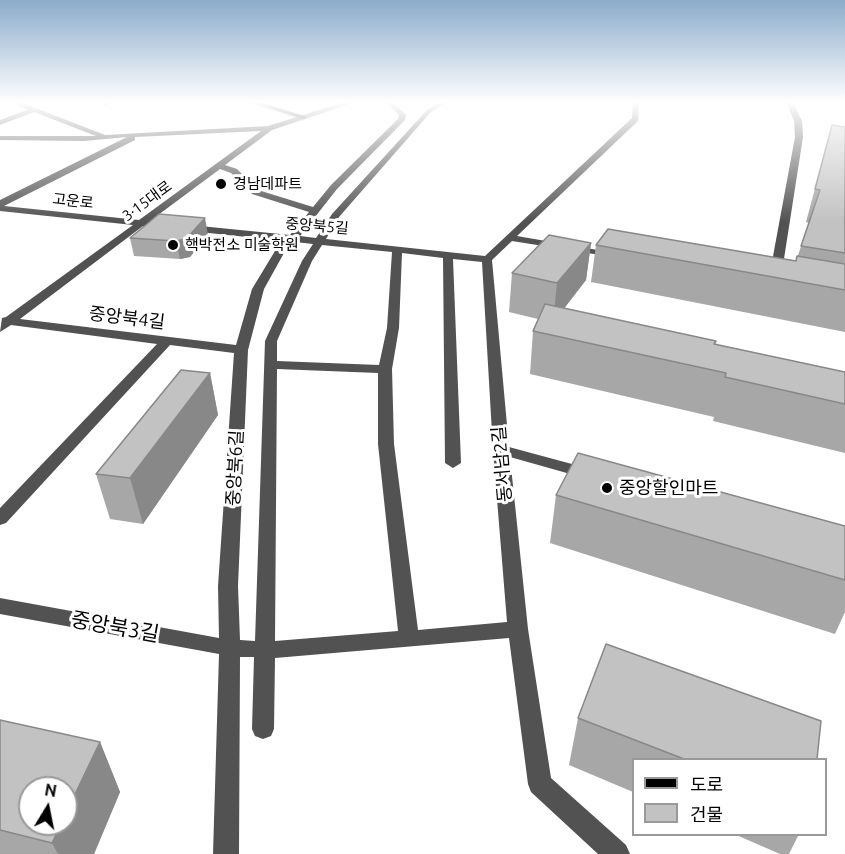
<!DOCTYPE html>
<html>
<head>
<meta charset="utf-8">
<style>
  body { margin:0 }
  #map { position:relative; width:845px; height:854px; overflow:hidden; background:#fff; font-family:Ubuntu,"Noto Sans KR",sans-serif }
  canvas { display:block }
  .legend { position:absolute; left:632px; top:758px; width:195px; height:78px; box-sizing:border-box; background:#fff; border:2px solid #999; margin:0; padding:8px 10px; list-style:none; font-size:18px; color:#000 }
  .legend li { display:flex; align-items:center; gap:12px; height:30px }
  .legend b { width:30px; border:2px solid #999 }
  .north { position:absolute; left:18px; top:776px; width:60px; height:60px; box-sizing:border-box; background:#fff; border:2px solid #999; border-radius:50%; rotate:10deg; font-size:16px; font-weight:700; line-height:24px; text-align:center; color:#000 }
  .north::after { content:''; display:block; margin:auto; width:21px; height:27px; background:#000; clip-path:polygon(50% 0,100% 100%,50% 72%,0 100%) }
</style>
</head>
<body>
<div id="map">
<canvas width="845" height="854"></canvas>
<ul class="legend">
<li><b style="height:8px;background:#000"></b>도로</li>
<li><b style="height:16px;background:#c2c2c2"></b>건물</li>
</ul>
<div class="north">N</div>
</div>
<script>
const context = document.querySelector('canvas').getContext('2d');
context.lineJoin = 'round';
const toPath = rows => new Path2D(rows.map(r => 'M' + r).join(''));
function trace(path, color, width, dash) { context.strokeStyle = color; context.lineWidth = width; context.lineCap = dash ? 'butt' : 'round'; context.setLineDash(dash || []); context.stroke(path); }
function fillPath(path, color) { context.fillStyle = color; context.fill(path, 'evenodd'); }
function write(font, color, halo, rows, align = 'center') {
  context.font = font + ' Ubuntu,"Noto Sans KR",sans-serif'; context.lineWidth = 6; context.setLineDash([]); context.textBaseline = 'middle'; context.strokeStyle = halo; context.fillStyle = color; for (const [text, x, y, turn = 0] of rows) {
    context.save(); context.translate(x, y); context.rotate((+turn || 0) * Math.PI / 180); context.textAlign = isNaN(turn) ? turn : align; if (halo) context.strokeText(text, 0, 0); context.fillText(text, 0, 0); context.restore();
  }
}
const major = toPath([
  [248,102,260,102,307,117,303,119,248,102]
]);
trace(major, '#dbdbdb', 3);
fillPath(toPath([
  [10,102,20,102,105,135,268,126,344,102,356,102,272,130,225,165,237,169,258,190,313,207,331,185,398,119,399,115,386,102,393,102,406,115,405,120,337,189,300,236,316,238,332,214,426,111,439,102,447,102,430,113,339,217,326,239,485,256,632,118,633,102,639,102,638,121,517,236,615,253,619,254,619,258,512,241,492,260,509,447,594,470,596,474,588,479,510,457,528,629,551,778,626,845,630,854,598,854,531,792,528,784,509,638,275,658,274,729,271,736,263,739,255,736,252,729,254,657,240,657,239,854,213,854,219,654,0,614,0,598,219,638,218,586,234,353,170,345,6,523,0,525,0,508,157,344,11,325,0,332,2,318,6,317,133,225,0,211,0,200,127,137,84,141,0,140,0,136,96,136,34,112,0,125,0,120,27,110,10,102],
  [261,131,139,220,4,206,135,140,135,137,261,131],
  [220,169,231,173,252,194,309,212,290,235,150,221,220,169],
  [143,226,284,241,275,251,252,289,236,345,20,319,143,226],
  [295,242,313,244,302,261,265,341,255,641,240,640,238,586,248,350,264,289,284,253,295,242],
  [322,245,392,252,387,328,379,365,277,361,277,341,312,261,322,245],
  [402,253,443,258,445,463,453,468,461,463,453,259,482,262,493,450,507,622,418,630,394,444,392,369,399,328,402,253],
  [277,369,378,373,378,444,398,631,275,641,277,369],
  [113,102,105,106,102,104,103,102,113,102],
  [786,102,793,102,802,121,803,137,781,278,775,281,769,278,795,137,794,121,786,102]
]), '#525252');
fillPath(major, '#000');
fillPath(toPath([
  [832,125,845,127,845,332,591,282,596,245,796,261,809,223,806,222],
  [208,235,190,257,180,259,134,256,130,238],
  [591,243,586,280,564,308,716,341,715,344,845,372,845,453,713,421,714,417,530,374,533,331,538,319,509,312,512,273],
  [210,373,218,415,143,524,110,519,96,474],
  [556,495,845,526,845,612,835,634,550,543],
  [578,718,817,759,633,759,633,792,569,765],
  [0,720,100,742,120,792,94,854,0,854],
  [734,834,799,834,789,854,780,854]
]), '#a7a7a7');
fillPath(toPath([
  [205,218,208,235,190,257,180,259,176,241],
  [591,243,586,280,553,323,557,283],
  [210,373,218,415,143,524,130,478],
  [100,742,120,792,94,854,58,854,52,843,61,824,66,824,66,813]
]), '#888');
const building = toPath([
  [832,125,845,127,845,253,801,246,820,190,815,189,832,125],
  [159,214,205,218,186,239,176,241,130,238,159,214],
  [608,229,796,261,797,256,845,264,845,290,596,245,608,229],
  [549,235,591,243,557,283,512,273,549,235],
  [545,304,716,341,714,344,845,372,845,404,725,377,726,373,533,331,545,304],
  [181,370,210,373,130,478,96,474,181,370],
  [578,453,845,526,845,580,556,495,578,453],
  [606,644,821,721,817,759,684,759,578,718,606,644],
  [0,720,100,742,66,813,66,788,30,788,30,824,61,824,52,843,0,830,0,720]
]);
fillPath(building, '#c2c2c2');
trace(building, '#888', 1.5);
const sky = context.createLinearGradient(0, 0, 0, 222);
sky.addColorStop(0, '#8baccb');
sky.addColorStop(0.46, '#fff');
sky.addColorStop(1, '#ffffff00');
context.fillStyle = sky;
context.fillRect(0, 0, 845, 222);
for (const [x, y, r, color] of [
  [221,184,6,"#000"],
  [173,245,6,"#000"],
  [607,488,6,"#000"]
]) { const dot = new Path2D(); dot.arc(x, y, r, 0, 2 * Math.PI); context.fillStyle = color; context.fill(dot); trace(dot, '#fff', 2); }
write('15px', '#000', '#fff', [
  ["경남데파트",233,184],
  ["핵박전소 미술학원",185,245]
], 'left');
write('15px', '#000', '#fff', [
  ["고운로",73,201,6],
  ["3·15대로",147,201,-36],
  ["중앙북5길",317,226,5]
]);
write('18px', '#000', '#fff', [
  ["중앙북4길",127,318,7],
  ["동서남2길",502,464,-95],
  ["중앙북6길",235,468,-87]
]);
write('18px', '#000', '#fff', [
  ["중앙할인마트",619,488]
], 'left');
write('21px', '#000', '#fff', [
  ["중앙북3길",115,627,10]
]);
</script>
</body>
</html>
